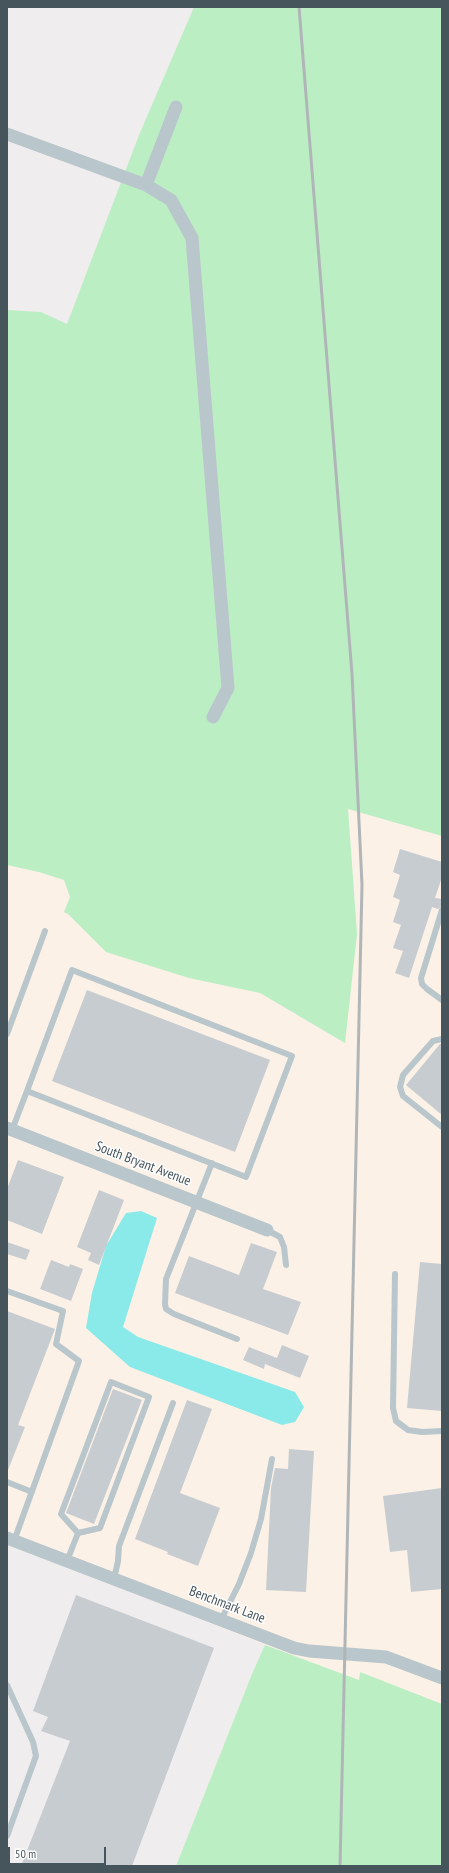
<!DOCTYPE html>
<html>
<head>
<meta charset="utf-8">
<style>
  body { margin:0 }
  #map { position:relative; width:449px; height:1873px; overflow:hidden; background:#f0edee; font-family:"PT Sans Narrow",sans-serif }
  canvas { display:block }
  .frame { position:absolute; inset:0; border:8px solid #46555b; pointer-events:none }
  .scale { position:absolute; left:8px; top:1847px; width:98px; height:18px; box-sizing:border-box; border:2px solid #46555b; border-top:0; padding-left:5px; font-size:12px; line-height:14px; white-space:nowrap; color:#46555b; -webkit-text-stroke:3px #fff; paint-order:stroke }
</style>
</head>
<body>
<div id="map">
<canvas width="449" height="1873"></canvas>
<div class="frame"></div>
<div class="scale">50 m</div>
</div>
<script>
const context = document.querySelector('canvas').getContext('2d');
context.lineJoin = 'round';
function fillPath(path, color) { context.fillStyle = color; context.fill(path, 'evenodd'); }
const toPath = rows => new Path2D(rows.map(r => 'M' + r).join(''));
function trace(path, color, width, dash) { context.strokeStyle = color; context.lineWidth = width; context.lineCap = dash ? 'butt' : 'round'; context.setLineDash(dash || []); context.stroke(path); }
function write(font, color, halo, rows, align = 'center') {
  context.font = font + ' "PT Sans Narrow",sans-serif'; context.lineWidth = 3; context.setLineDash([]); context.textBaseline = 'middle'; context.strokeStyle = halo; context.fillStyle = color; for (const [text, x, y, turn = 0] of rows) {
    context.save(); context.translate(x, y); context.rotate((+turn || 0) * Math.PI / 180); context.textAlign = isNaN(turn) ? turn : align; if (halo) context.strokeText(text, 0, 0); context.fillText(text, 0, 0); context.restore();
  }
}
fillPath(toPath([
  [348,809,442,836,442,1712,265,1645,7,1541,7,865,39,872,64,880,70,897,64,912,68,914,106,952,189,978,260,993,344,1043,357,934],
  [157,1218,123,1327,138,1337,86,1328,92,1293,106,1246]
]), '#fbf1e6');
fillPath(toPath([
  [194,7,442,7,442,836,348,809,357,934,345,1043,260,993,189,978,106,952,68,914,64,912,70,897,64,880,39,872,7,865,7,310,41,312,67,324,139,135],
  [265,1645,359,1680,360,1672,442,1704,442,1866,176,1866,252,1674]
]), '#bceec4');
fillPath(toPath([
  [141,1211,157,1218,123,1327,138,1337,295,1392,304,1407,295,1422,282,1425,130,1367,86,1328,92,1293,106,1246,126,1213]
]), '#89eae9');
fillPath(toPath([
  [400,849,442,862,442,877,435,898,442,899,442,906,438,909,432,907,409,978,395,973,403,951,393,948,401,925,393,922,400,900,393,897,400,875,393,872],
  [87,990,270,1060,235,1152,52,1081],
  [440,1044,442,1044,442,1115,406,1085],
  [18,1160,64,1177,42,1234,7,1220,7,1189],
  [99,1190,124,1200,99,1265,88,1260,91,1253,77,1247],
  [7,1242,30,1250,26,1260,7,1254],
  [251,1243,277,1252,263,1289,301,1302,288,1335,175,1293,189,1256,239,1275],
  [51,1260,69,1267,70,1264,83,1269,71,1301,40,1289],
  [420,1262,442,1264,442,1411,407,1408],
  [7,1311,55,1329,18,1425,25,1427,8,1470],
  [282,1345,309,1356,300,1378,265,1364,264,1369,243,1360,249,1347,277,1358],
  [113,1389,142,1400,94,1524,66,1513],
  [187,1400,212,1409,180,1493,220,1508,198,1566,167,1554,168,1552,135,1539],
  [289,1449,314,1451,306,1592,266,1590,271,1488,275,1468,288,1469],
  [442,1488,442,1589,411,1592,407,1550,390,1552,383,1496],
  [76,1595,214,1648,132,1866,21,1866,70,1741,41,1731,48,1717,33,1711]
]), '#c7ccd0');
trace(toPath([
  [442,910,421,978,422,984,427,989,442,1000],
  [7,1034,45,931],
  [442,1039,433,1041,403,1075,400,1087,403,1096,442,1127],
  [12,1130,27,1091,72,970,292,1056,246,1177,27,1091],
  [212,1163,166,1279,165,1304,166,1309,174,1314,237,1339],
  [267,1230,280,1237,284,1247,286,1265],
  [395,1274,393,1408,396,1421,408,1430,422,1432,442,1431],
  [7,1291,63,1311,56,1344,79,1361,14,1541],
  [7,1482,32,1492],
  [67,1561,78,1533,100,1528,149,1397,111,1382,61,1514,78,1533],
  [114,1579,118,1561,119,1546,173,1403],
  [221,1620,239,1584,251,1553,261,1519,272,1459],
  [7,1685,33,1742,36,1756,7,1836]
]), '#b9c6cb', 6);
trace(toPath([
  [7,134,146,185,171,200,192,238,228,688,213,717],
  [146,185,176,107],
  [7,1128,267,1230],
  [7,1538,294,1648,309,1651,386,1657,442,1678]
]), '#b9c6cb', 13);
trace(toPath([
  [299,7,352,674,362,885,340,1866]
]), '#b0b5b8', 3);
write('14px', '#46555b', '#fff', [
  ["South Bryant Avenue",143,1164,21],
  ["Benchmark Lane",227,1605,21]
]);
</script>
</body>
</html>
